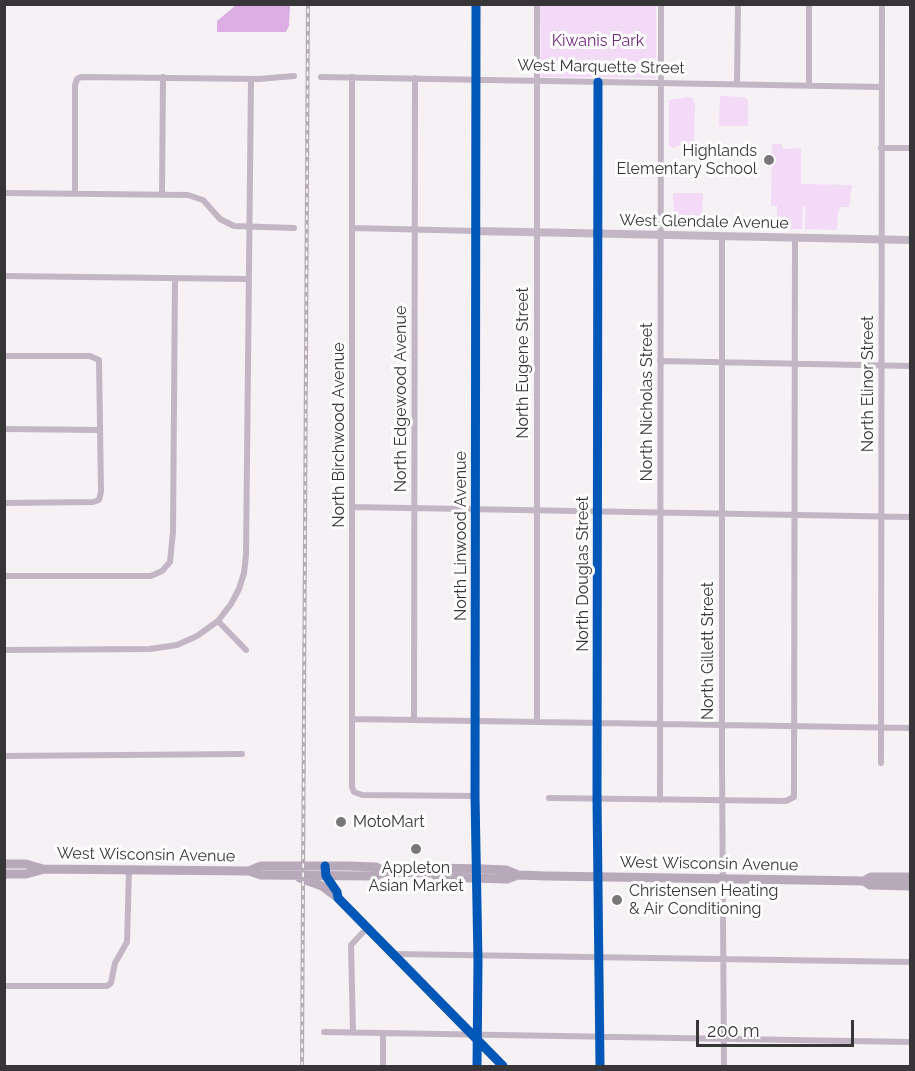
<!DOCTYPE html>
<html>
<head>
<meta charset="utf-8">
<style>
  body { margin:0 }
  #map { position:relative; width:915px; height:1071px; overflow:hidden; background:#f5f1f5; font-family:Raleway,sans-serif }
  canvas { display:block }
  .frame { position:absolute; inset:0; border:6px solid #373538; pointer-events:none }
  .scale { position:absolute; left:696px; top:1020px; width:158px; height:27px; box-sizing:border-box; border:3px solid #373538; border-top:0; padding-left:8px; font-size:18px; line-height:21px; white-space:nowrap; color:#373538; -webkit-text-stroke:4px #fff; paint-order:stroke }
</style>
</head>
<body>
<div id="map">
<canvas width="915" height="1071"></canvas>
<div class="frame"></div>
<div class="scale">200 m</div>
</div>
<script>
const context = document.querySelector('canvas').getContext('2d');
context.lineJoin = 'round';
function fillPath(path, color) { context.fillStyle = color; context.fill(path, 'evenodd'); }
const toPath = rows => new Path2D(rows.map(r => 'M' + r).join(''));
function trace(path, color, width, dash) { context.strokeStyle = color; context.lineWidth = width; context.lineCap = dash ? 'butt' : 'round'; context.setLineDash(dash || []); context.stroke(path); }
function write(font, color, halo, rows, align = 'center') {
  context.font = font + ' Raleway,sans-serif'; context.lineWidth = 6; context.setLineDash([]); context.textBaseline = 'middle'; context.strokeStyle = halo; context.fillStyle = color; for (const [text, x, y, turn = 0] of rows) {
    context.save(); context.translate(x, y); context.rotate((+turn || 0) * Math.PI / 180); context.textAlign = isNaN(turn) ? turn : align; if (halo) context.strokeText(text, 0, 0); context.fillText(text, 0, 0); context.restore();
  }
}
fillPath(toPath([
  [540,5,656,5,656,78,541,77],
  [720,96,745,97,748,100,748,126,719,126],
  [688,97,693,98,695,105,694,142,691,148,681,145,673,148,669,145,669,100],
  [772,144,782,144,782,149,801,148,801,184,852,185,849,207,841,207,838,212,837,230,805,229,805,206,803,207,802,229,777,229,777,206,771,206],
  [673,193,703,193,702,223,678,223,674,220]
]), '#f3daf7');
fillPath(toPath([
  [236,5,290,5,289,26,286,32,217,32,217,21]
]), '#dcaee4');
trace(toPath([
  [537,4,537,721],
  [321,77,881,87],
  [352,77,352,787,354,792,362,795,475,796],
  [598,82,597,798,600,1066],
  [737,84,738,4],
  [809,86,809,4],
  [881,148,910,148],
  [4,193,188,195,203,200,220,219,234,226,294,228],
  [75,193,75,85,77,79,81,77,259,79,294,76],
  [162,194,163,77],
  [353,228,476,231,476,4],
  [722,236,722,762,724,1066],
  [4,276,248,279],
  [4,356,90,356,99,360,101,492,99,500,93,502,4,503],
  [660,361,910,366],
  [4,429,100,430],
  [352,507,910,517],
  [4,576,151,576,162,571,170,562,173,532,175,278],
  [218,621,246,650],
  [4,650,150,649,177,645,197,636,218,621,231,604,239,589,244,573,246,555,251,79],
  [352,719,910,728],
  [414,720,415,78],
  [4,756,242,754],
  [881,763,882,4],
  [549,798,786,801,794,797,795,238],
  [660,800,661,4],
  [395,954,910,962],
  [4,986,107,986,111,983,115,963,127,942,129,870],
  [324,1032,910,1042],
  [353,1032,351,945,368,927],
  [383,1033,383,1066]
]), '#c2b6c4', 6);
trace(toPath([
  [477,1066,478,961,475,796,476,231,910,240]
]), '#c2b6c4', 8);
trace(toPath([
  [4,864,26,864,43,869,249,871,261,875,376,876,385,872],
  [249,871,261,866,347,866,376,867,385,872,432,873,438,877,507,879,518,875],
  [432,873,437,868,482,869,506,870,518,875,547,876,864,881,870,885,910,886],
  [4,874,26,874,41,870],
  [300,878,322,886,338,898,503,1066],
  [864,881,871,877,910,877]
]), '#b8a9ba', 9);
const rail = toPath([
  [302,1066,308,4]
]);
trace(rail, '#b6adb7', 4);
trace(rail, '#fff', 1.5, [4.5]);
trace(toPath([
  [476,4,475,796,478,961,477,1066],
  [598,82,597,798,600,1066],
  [325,866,326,876,337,892,338,898,503,1066]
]), '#0057b8', 9);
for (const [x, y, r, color] of [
  [769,160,6,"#7a777a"],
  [341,822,6,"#7a777a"],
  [416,849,6,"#7a777a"],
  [617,900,6,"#7a777a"]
]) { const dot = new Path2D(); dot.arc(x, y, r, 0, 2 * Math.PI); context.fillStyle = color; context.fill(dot); trace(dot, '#fff', 2); }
write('16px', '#73287f', '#fff', [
  ["Kiwanis Park",598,41]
]);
write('16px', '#373538', '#fff', [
  ["West Marquette Street",601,67,1],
  ["West Glendale Avenue",704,222,1],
  ["North Eugene Street",523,363,-90],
  ["North Elinor Street",868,384,-90],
  ["North Edgewood Avenue",401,399,-90],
  ["North Nicholas Street",647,402,-90],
  ["North Birchwood Avenue",339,435,-90],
  ["North Linwood Avenue",461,536,-90],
  ["North Douglas Street",583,574,-90],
  ["North Gillett Street",708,651,-90],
  ["West Wisconsin Avenue",146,855,1],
  ["West Wisconsin Avenue",709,864,1]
]);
write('16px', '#373538', '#fff', [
  ["Highlands",757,151,"right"],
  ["Elementary School",757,169,"right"],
  ["MotoMart",353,822],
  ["Appleton",416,868,"center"],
  ["Asian Market",416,886,"center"],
  ["Christensen Heating",629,891],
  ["& Air Conditioning",629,909]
], 'left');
</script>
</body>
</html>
